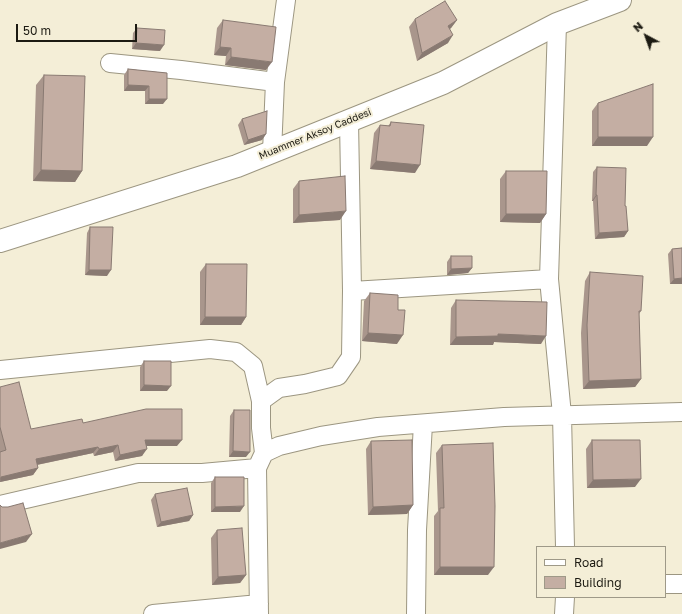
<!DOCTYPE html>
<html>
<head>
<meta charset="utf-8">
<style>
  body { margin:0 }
  #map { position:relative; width:682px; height:614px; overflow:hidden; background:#f4eed7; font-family:"Golos Text",sans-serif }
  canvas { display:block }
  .legend { position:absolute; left:536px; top:546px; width:130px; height:52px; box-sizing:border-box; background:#f4eed7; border:1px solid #9e9988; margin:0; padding:5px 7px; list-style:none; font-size:12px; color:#1c1a12 }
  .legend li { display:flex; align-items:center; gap:8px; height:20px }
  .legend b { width:20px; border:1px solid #9e9988 }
  .north { position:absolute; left:626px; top:16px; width:40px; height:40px; -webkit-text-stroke:3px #f4eed7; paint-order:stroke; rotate:319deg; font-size:11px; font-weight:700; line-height:16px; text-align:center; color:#1c1a12 }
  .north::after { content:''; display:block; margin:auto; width:14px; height:18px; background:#1c1a12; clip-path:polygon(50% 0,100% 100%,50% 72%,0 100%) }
  .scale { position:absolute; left:16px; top:24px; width:121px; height:18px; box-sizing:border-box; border:2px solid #1c1a12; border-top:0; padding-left:5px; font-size:12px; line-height:14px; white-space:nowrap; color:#1c1a12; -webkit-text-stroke:3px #f4eed7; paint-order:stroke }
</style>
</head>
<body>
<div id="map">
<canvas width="682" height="614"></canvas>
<ul class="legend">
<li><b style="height:5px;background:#fff"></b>Road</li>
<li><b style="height:11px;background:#c4aea3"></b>Building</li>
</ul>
<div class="north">N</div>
<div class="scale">50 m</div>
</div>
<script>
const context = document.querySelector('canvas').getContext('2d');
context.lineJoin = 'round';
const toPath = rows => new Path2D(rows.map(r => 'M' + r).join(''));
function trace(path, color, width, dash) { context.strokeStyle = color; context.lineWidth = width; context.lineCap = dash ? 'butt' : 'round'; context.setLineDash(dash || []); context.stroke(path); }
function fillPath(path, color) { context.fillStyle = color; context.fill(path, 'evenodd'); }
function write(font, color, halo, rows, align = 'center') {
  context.font = font + ' "Golos Text",sans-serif'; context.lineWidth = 4; context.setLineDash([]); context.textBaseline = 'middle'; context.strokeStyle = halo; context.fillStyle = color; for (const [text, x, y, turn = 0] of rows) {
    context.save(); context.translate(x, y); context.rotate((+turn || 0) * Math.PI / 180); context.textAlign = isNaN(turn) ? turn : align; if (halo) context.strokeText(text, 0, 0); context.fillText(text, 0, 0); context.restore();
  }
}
const minor = toPath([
  [557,24,549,279,562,415,565,547],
  [110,63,181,70,275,82],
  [272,152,275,82,286,0],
  [352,291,549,279],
  [0,370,210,349,236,352,253,366,261,401],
  [264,453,279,446,321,436,378,427,504,417,682,412],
  [0,505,138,473,202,473,257,468],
  [665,584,682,584],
  [153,614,259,604],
  [259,614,257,468,264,453,261,428,261,401,279,388,305,384,338,376,351,357,352,291,349,121],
  [416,614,417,530,423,424],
  [564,614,565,597]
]);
const tertiary = toPath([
  [0,241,237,166,443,83,557,24,620,0]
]);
trace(minor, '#9c9681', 20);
trace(tertiary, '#9c9681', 24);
trace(minor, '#fff', 18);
trace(tertiary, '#fff', 22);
fillPath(toPath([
  [415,19,457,20,451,28,450,29,448,43,417,61,409,27],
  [223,20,266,70,225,65,226,56,214,55,217,28],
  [137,28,160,51,132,49,133,33],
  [128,69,167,73,163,104,145,104,145,91,124,91,124,75],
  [44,75,82,171,75,182,33,181,36,85],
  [598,103,647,146,592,146,592,111],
  [242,119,266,134,262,140,244,145,238,125],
  [391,122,415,173,370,169,374,133,380,125,388,126],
  [597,167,625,206,628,231,624,237,595,239,593,201,592,201,593,172],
  [506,171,546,214,540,223,500,222,500,179],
  [299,181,340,220,293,223,293,189],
  [90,227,107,276,85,275,87,233],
  [682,248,682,284,670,284,668,254,672,249],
  [451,256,472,268,468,273,447,275,447,262],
  [206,264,246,317,241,325,200,325,200,272],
  [590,272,641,311,639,314,641,379,635,387,583,389,581,333,585,281],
  [370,293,398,310,397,344,362,341,364,301],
  [456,300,541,344,494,342,493,345,450,345,451,308],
  [144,361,167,391,140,391,140,367],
  [0,387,31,429,83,423,177,446,146,446,142,456,115,461,113,452,94,456,93,453,37,465,38,468,33,475,0,482],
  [234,410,246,457,229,457,230,416],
  [592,440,635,487,587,488,586,449],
  [371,441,413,505,407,514,368,515,366,449],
  [442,445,488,575,434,575,434,516,438,511,436,453],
  [215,477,240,512,211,512,211,483],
  [155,494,193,515,189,521,157,527,151,500],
  [217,530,246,575,240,583,212,585,211,538]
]), '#a9968c');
fillPath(toPath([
  [457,20,451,28,442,34,448,26],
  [453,35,448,43,417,61,422,53],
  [136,43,164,45,160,51,132,49],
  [220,47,231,48,226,56,214,55],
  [231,57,272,62,266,70,225,65],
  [128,85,149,86,145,91,124,91],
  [149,99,167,99,163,104,145,104],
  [266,134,262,140,244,145,248,140],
  [598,137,653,137,647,146,592,146],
  [376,161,420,165,415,173,370,169],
  [41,170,82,171,75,182,33,181],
  [596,195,597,195,593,201,592,201],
  [346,211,340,220,293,223,299,215],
  [506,214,546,214,540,223,500,222],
  [628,231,624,237,595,239,599,233],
  [472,268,468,273,447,275,451,269],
  [89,270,111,270,107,276,85,275],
  [682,278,682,284,670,284,674,279],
  [205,317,246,317,241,325,200,325],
  [368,333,403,335,397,344,362,341],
  [498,334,546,336,541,344,494,342,493,345,450,345,456,337],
  [641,379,635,387,583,389,589,381],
  [144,385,171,386,167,391,140,391],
  [145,440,182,440,177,446,140,446],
  [118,445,113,452,94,456,99,449],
  [98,447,93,453,31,466,36,459],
  [147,449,142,456,115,461,120,455],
  [233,451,250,452,246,457,229,457],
  [38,468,33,475,0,482,1,477],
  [641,479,635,487,587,488,593,480],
  [413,505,407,514,368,515,373,507],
  [244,506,240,512,211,512,215,507],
  [193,515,189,521,157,527,161,522],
  [32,534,26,542,0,549,0,543],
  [440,567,494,567,488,575,434,575],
  [246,575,240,583,212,585,218,577]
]), '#897a72');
const building = toPath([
  [445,1,457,20,448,26,453,35,422,53,415,19,445,1],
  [223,20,276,27,272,62,231,57,231,48,220,47,223,20],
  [137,28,165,30,164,45,136,43,137,28],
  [128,69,167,73,167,99,149,99,149,86,128,85,128,69],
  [44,75,85,76,82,171,41,170,44,75],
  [653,84,653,137,598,137,598,103,653,84],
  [267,111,266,134,248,140,242,119,267,111],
  [391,122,424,125,420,165,376,161,380,125,390,126,391,122],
  [597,167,626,168,625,206,626,206,628,231,599,233,597,195,596,195,597,167],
  [506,171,547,171,546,214,506,214,506,171],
  [345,176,346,211,299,215,299,181,345,176],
  [90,227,113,227,111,270,89,270,90,227],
  [682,248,682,278,674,279,672,249,682,248],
  [451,256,472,256,472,268,451,269,451,256],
  [206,264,247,264,246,317,205,317,206,264],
  [590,272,643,276,641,311,639,311,641,379,589,381,587,325,590,272],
  [370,293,398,295,398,310,405,310,403,335,368,333,370,293],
  [456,300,547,302,546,336,498,334,498,336,456,337,456,300],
  [144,361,171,361,171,386,144,385,144,361],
  [19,382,31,429,82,419,83,423,146,409,182,409,182,440,145,440,147,449,120,455,118,445,99,449,98,447,36,459,38,468,1,477,1,479,0,479,0,452,6,450,0,427,0,387,19,382],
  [234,410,250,410,250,452,233,451,234,410],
  [412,440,413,505,373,507,371,441,412,440],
  [592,440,640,440,641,479,593,480,592,440],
  [493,443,495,506,494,567,440,567,440,508,444,508,442,445,493,443],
  [215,477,244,477,244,506,215,507,215,477],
  [187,488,193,515,161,522,155,494,187,488],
  [23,503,32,534,0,543,0,505,2,507,8,507,23,503],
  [242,528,246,575,218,577,217,530,242,528]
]);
fillPath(building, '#c4aea3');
trace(building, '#897a72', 1);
write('10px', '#1c1a12', '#f4eed7', [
  ["Muammer Aksoy Caddesi",315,134,-22]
]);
</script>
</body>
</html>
